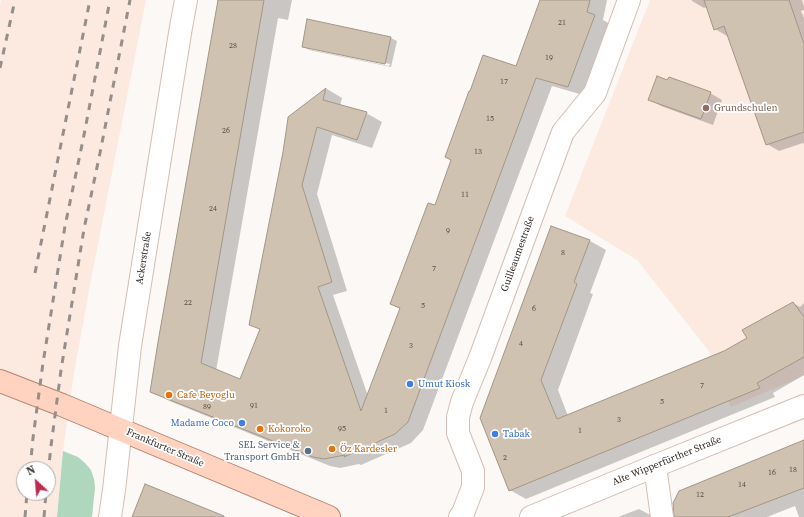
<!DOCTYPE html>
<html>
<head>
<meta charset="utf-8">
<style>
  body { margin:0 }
  #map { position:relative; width:804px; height:517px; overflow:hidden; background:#fcf8f6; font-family:"Source Serif 4",serif }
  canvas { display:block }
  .north { position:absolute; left:16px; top:461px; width:40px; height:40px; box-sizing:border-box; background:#fff; border:1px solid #adaaa8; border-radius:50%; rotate:334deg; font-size:11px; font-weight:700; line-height:16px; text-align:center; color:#322a26 }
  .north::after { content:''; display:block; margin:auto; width:14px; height:18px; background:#bc2c51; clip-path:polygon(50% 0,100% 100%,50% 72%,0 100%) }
</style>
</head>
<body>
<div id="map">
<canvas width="804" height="517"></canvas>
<div class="north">N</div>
</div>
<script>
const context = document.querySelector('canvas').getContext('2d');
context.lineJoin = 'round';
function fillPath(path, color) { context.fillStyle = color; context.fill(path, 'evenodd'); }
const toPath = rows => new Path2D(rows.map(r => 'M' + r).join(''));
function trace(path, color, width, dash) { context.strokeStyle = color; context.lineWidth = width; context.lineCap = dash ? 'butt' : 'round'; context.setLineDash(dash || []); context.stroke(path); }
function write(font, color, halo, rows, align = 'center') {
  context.font = font + ' "Source Serif 4",serif'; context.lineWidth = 3.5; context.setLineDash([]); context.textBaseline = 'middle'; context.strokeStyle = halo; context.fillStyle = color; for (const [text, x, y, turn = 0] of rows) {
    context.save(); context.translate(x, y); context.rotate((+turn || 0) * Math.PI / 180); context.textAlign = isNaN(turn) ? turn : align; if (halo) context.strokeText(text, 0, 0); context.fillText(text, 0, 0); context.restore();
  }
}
fillPath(toPath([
  [1,0,146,0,90,285,74,373,63,451,57,517,0,517,0,5],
  [24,469,48,469,48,493,24,493],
  [650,0,804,0,804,376,731,407,708,350,637,260,565,216]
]), '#fceae1');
fillPath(toPath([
  [63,451,78,457,85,463,91,470,94,479,95,488,92,517,57,517]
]), '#aed7be');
fillPath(toPath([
  [219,0,292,0,288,20,278,18,216,371,240,380,260,330,250,324,284,152,289,117,327,89,342,98,340,106,366,113,382,122,372,148,332,135,317,194,347,291,333,295,368,396,400,309,391,304,435,206,517,67,541,0,607,0,603,20,610,24,583,95,552,86,423,430,411,443,361,465,359,464,340,468,330,466,167,400,151,391],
  [692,0,802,0,804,6,804,10,801,11,804,18,804,144,803,143,779,151,767,144,729,35,727,36,715,29,707,7,704,8,692,1],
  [308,21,391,38,397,41,391,67,309,50,303,46],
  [308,47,390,64,389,66,308,49],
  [710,93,722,100,713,125,661,106,649,99],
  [590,241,606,250,590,293,593,294,558,390,568,416,724,352,748,338,793,303,800,307,804,303,804,375,773,393,775,397,526,499,510,490,481,418],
  [804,441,804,517,799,517,795,506,767,517,675,517],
  [639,509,654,517,618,517]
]), '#0003');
const building = toPath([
  [218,0,264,0,201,363,240,379,260,329,249,325,283,152,288,118,288,117,326,88,323,100,367,112,357,140,317,127,302,185,332,282,318,287,361,411,400,308,390,304,428,203,435,205,451,160,445,157,469,91,470,91,483,55,516,66,540,0,590,0,587,12,595,15,568,87,536,78,408,422,395,434,344,457,345,455,324,459,313,457,150,392,158,342,218,0],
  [704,0,789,0,804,44,804,132,766,145,724,26,714,30,704,0],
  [307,19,391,37,385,64,302,47,307,19],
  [657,76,667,80,669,77,711,92,701,119,648,100,657,76],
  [551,226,590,240,574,282,577,284,541,380,557,419,724,351,747,338,742,330,793,302,804,317,804,357,757,383,760,388,509,491,480,418,551,226],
  [804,440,804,488,728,517,674,517,673,503,679,491,804,440],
  [145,484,224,516,224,517,132,517,145,484]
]);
fillPath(building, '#d0c2b1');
trace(building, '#a39686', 1);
const street = toPath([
  [655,466,662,517],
  [110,517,114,490,130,346,180,33,186,0],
  [460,517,463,513,473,487,473,471,458,433,458,417,462,402,480,358,563,132,595,93,629,0]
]);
const secondary = toPath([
  [531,517,655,466,804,406]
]);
const primary = toPath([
  [0,381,62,405,329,517]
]);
trace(street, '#d3beb4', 24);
trace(secondary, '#d3beb4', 24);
trace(primary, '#b7846e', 24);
trace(street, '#fff', 22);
trace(secondary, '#fff', 22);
trace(primary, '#ffd3bf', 22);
trace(toPath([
  [0,68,15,0],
  [35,273,90,0],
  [30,469,33,438,43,363,65,226,83,140,110,0],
  [48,474,51,446,61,370,84,229,100,153,130,0],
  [25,517,27,493],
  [44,517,46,493]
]), '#958f8c', 3, [7, 7]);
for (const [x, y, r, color] of [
  [706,108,4,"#8d6e63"],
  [410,384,4,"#3f7fe0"],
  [169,395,4,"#e8710a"],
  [242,423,4,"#3f7fe0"],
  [260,429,4,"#e8710a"],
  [495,434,4,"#3f7fe0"],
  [332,449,4,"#e8710a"],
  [308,451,4,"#5c6f8a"]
]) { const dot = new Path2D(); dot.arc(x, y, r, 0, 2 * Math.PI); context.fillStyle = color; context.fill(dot); trace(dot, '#fff', 1.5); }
write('8px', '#5a5049', null, [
  ["21",562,23],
  ["28",233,46],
  ["19",549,58],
  ["17",504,82],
  ["15",490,119],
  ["26",226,131],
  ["13",478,152],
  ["11",465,195],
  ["24",213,209],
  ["9",448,231],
  ["8",563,253],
  ["7",434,269],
  ["22",188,303],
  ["5",423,306],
  ["6",534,309],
  ["4",521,344],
  ["3",411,346],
  ["7",702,386],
  ["5",662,402],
  ["91",254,406],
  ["89",207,407],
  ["1",386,411],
  ["3",619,420],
  ["95",342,429],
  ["1",580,431],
  ["2",505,458],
  ["18",793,470],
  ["16",772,473],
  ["14",742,485],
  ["12",700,495]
]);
write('10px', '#785e54', '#fff', [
  ["Grundschulen",714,108]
], 'left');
write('10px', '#322a26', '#fff', [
  ["Guilleaumestraße",518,254,-70],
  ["Ackerstraße",144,258,-81],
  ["Frankfurter Straße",165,448,23],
  ["Alte Wipperfürther Straße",667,461,-22]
]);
write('10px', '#366cbe', '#fff', [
  ["Umut Kiosk",418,384],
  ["Madame Coco",234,423,"right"],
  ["Tabak",503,434]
], 'left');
write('10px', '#c56008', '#fff', [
  ["Cafe Beyoglu",177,395],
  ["Kokoroko",268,429],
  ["Öz Kardesler",340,449]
], 'left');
write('10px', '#4e5e75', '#fff', [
  ["SEL Service &",300,445],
  ["Transport GmbH",300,457]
], 'right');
</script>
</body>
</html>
